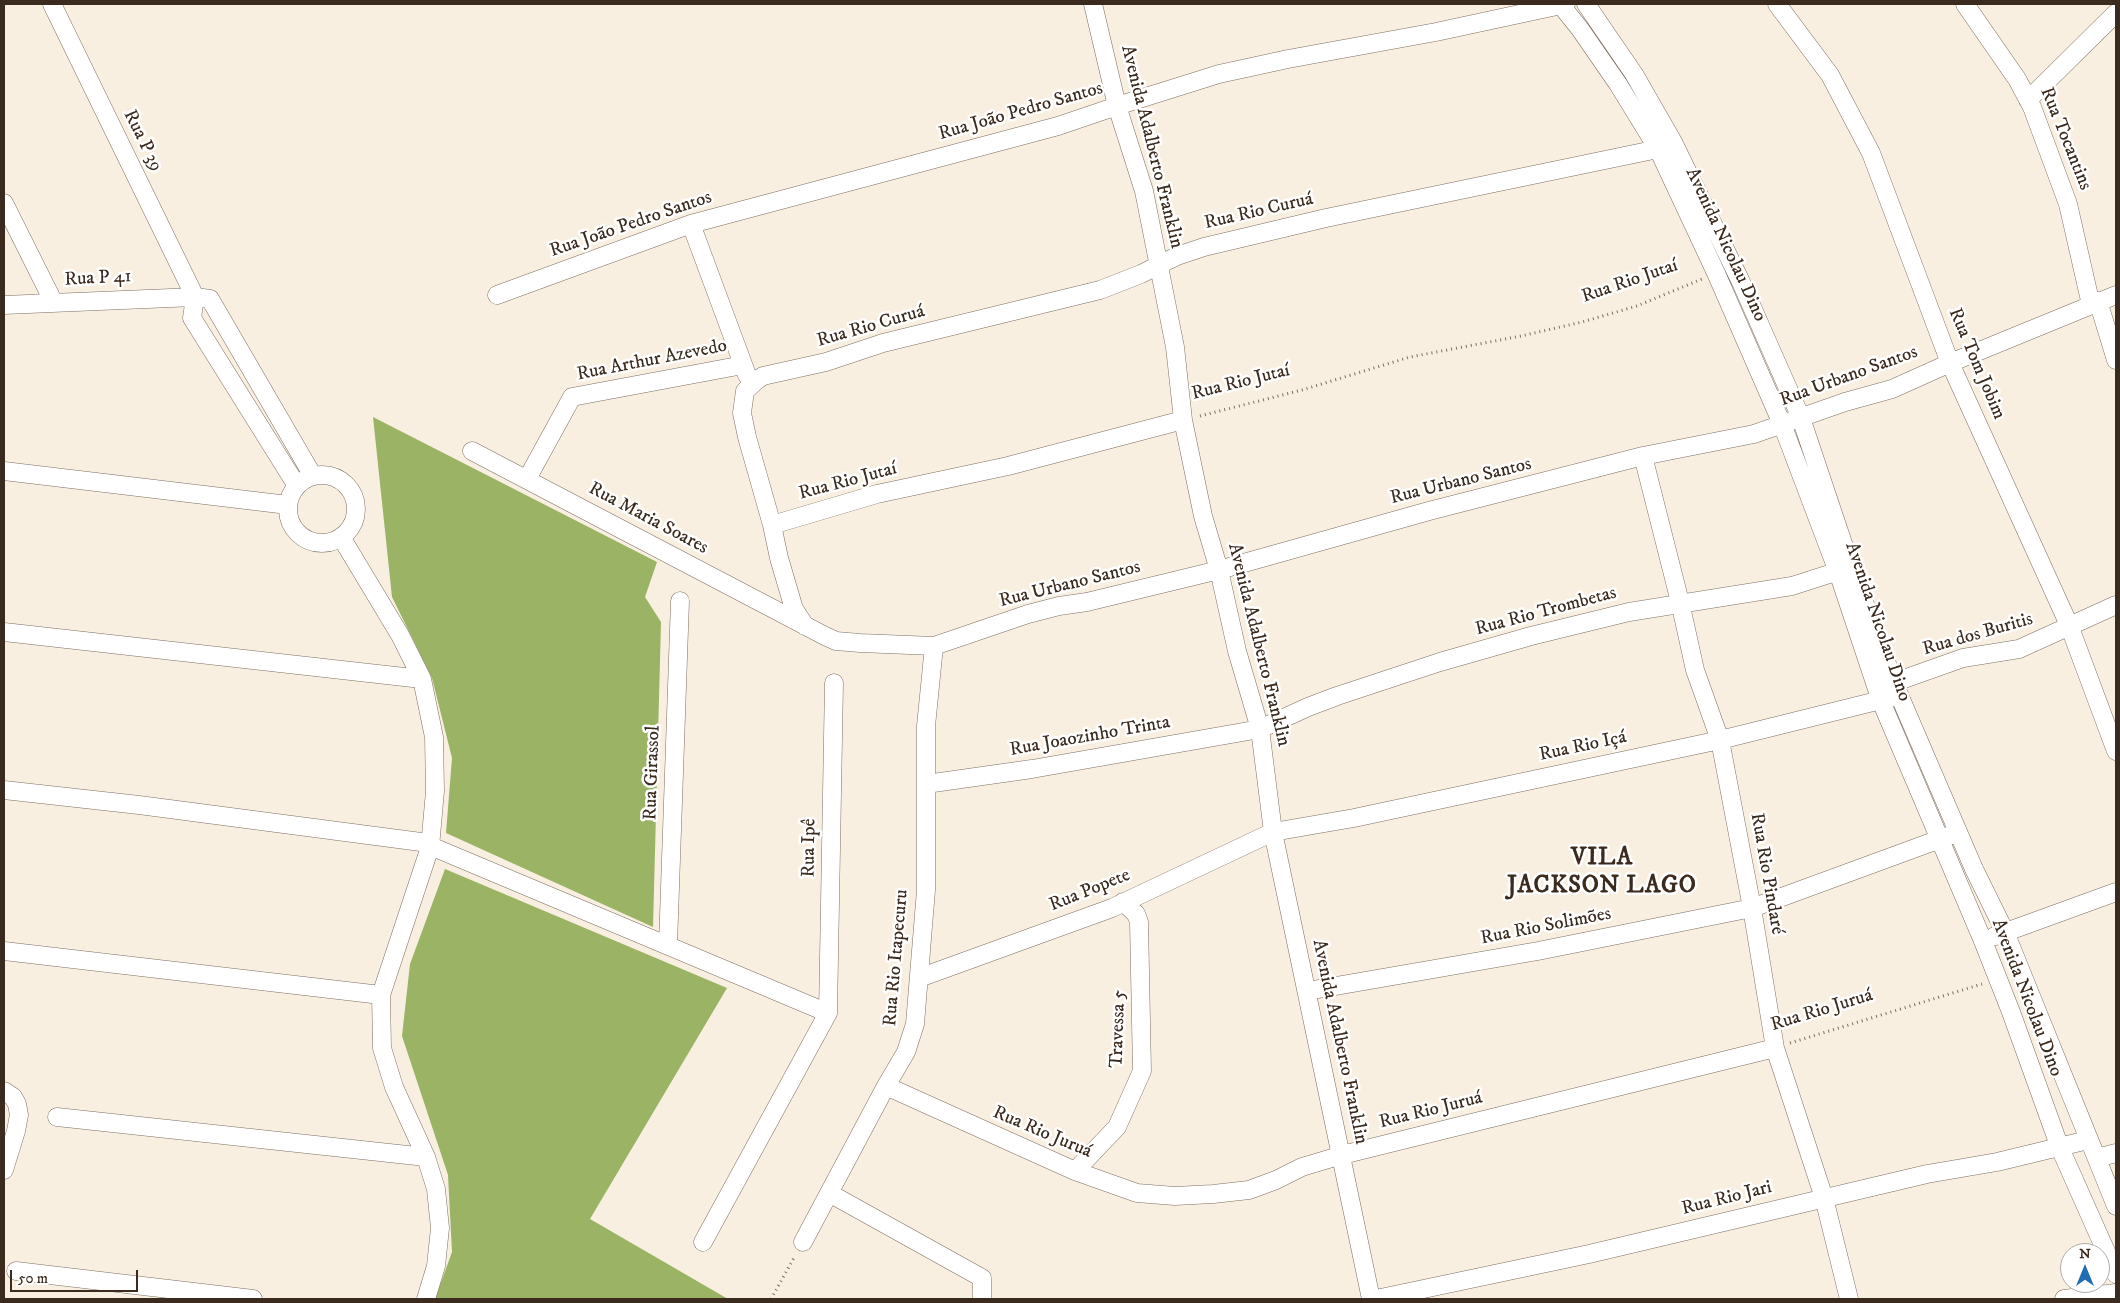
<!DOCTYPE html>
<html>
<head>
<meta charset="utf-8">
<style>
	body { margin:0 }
	#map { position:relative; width:2120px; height:1303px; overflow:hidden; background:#f8efe0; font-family:"IM FELL DW Pica",serif }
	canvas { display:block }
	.frame { position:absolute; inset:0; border:5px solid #3b2a1e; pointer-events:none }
	.north { position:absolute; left:2060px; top:1243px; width:50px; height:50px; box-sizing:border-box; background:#fff; border:1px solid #b1aaa5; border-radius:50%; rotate:0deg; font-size:14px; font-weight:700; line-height:20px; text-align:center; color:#3b2a1e }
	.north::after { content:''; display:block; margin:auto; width:18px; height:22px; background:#1f6fb2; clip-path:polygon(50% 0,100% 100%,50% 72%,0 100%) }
	.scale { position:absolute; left:10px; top:1270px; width:128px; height:22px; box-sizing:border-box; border:2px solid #3b2a1e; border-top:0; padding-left:6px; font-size:15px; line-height:18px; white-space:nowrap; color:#3b2a1e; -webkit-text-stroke:4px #fff; paint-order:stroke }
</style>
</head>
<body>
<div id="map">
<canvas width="2120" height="1303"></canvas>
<div class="frame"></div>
<div class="north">N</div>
<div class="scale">50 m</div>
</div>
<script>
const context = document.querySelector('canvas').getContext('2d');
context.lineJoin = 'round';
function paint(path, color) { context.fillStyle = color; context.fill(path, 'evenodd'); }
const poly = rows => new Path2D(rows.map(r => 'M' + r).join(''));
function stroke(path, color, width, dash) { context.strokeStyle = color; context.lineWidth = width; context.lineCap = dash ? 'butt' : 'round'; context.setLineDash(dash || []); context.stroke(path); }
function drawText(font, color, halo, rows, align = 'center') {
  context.font = font + ' "IM FELL DW Pica",serif'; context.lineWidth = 5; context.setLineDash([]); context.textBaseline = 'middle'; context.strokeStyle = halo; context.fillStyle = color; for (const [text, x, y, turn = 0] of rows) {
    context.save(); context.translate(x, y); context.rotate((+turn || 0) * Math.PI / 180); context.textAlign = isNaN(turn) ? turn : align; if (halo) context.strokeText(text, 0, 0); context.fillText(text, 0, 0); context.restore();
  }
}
paint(poly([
	[373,417,657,562,645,597,661,622,653,927,446,833,452,758,432,678,392,597],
	[445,869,727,988,590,1219,728,1299,435,1299,452,1252,448,1175,402,1036,410,964]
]), '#9ab365');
const street = poly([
	[52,4,195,297],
	[1093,4,1117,106,1144,191,1175,347,1183,420,1203,516,1219,570,1237,651,1260,729,1273,832,1371,1299],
	[1560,4,1580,29,1618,84,1658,149,1716,273,1782,424,1838,572,1881,701,1983,941,2011,1012,2060,1148,2116,1274],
	[1586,4,1634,74,1673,142,1741,282,1801,418,1851,567,1894,683,1974,869,2005,932,2116,1206],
	[1777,4,1830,75,1871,153,1950,363,2069,625,2116,751],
	[1965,4,2017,79,2032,107,2068,204,2091,305],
	[2028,100,2116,13],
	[4,203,54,303],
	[691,224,747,375],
	[497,295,691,224,1058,126,1117,106,1219,74,1288,59,1436,32,1566,4],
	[195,297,192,318,297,486],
	[2098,301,2116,360],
	[4,305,195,297,210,299,313,476],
	[472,451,825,636,836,641,860,643,934,646,1028,614,1059,606,1087,602,1219,570,1429,511,1643,456,1754,434,1845,402,1892,389,1950,363,2116,295],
	[1643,456,1680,602,1695,670,1720,740,1752,908,1775,1048,1824,1198,1849,1299],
	[4,471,288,505],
	'288 509a34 34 0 1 1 68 0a34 34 0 1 1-68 0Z',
	[527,479,572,397,743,365],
	[772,525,877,494,1008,466,1183,420],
	[341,537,400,635,422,679,434,737,435,791,430,847,381,995,382,1048,394,1087,426,1157,436,1189,440,1228,436,1266,426,1299],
	[805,626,794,609,779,558,772,525,747,437,742,413,745,391,757,380,763,376,826,362,883,343,1100,290,1141,274,1177,256,1204,247,1326,218,1658,149],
	[4,632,422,679],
	[1884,686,1963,658,2019,649,2116,605],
	[926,784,1032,769,1260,729,1308,707,1337,696,1440,662,1531,636,1629,612,1792,586,1848,568],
	[4,790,139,805,421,842,828,1013],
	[1995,936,2116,892],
	[668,945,680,601],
	[4,951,381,995],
	[919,978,1112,908,1273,832,1354,818,1720,740,1893,697],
	[1307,991,1538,951,1752,908,1951,835],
	[886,1086,1075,1171,1137,1193,1175,1196,1213,1194,1249,1190,1276,1180,1302,1167,1342,1155,1775,1048],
	[4,1091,13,1097,17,1104,19,1115,16,1131,4,1170],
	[57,1117,426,1157],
	[2097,1158,2116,1153],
	[1075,1171,1117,1127,1142,1071,1139,922,1136,914,1123,902],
	[829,1193,982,1278,982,1299],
	[703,1242,828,1013,834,683],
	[803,1242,886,1086,906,1052,915,1024,926,890,926,726,934,646],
	[16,1271,253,1299],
	[1376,1299,1589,1254,1927,1174,1997,1162,2088,1140],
	[2064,1299,2116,1293]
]);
stroke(street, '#7d6f62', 19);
stroke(poly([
	[1200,416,1302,390,1410,357,1521,336,1582,322,1637,306,1702,279],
	[1790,1043,1982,984],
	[771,1299,795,1256]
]), '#7d6f62', 3, [1, 4]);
stroke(street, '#fff', 18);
drawText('19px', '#3b2a1e', '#fff', [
	["Rua João Pedro Santos",1021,112,-16],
	["Rua Tocantins",2065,139,68],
	["Rua P 39",142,141,64],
	["Avenida Adalberto Franklin",1151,147,76],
	["Rua Rio Curuá",1259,212,-13],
	["Rua João Pedro Santos",631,225,-19],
	["Avenida Nicolau Dino",1725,245,65],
	["Rua P 41",98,279,-3],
	["Rua Rio Jutaí",1630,282,-19],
	["Rua Rio Curuá",871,327,-16],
	["Rua Arthur Azevedo",652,361,-11],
	["Rua Tom Jobim",1976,364,67],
	["Rua Urbano Santos",1849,377,-20],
	["Rua Rio Jutaí",1241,383,-14],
	["Rua Rio Jutaí",848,482,-15],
	["Rua Urbano Santos",1461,482,-14],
	["Rua Maria Soares",648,519,28],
	["Rua Urbano Santos",1070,585,-14],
	["Rua Rio Trombetas",1546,612,-15],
	["Avenida Nicolau Dino",1877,622,71],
	["Rua dos Buritis",1978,635,-16],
	["Avenida Adalberto Franklin",1258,645,76],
	["Rua Joaozinho Trinta",1090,737,-10],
	["Rua Rio Içá",1583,747,-12],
	["Rua Girassol",653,773,-88],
	["Rua Ipê",810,848,-89],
	["Rua Rio Pindaré",1766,874,80],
	["Rua Popete",1090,891,-22],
	["Rua Rio Solimões",1546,927,-11],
	["Rua Rio Itapecuru",897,958,-85],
	["Avenida Nicolau Dino",2026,998,69],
	["Rua Rio Juruá",1822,1011,-17],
	["Travessa 5",1119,1029,-88],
	["Avenida Adalberto Franklin",1339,1042,78],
	["Rua Rio Juruá",1431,1111,-14],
	["Rua Rio Juruá",1042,1133,23],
	["Rua Rio Jari",1727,1199,-14]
]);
context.letterSpacing = '1px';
drawText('bold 24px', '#3b2a1e', '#fff', [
	["VILA",1602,859],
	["JACKSON LAGO",1602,887]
]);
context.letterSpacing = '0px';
</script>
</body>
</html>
